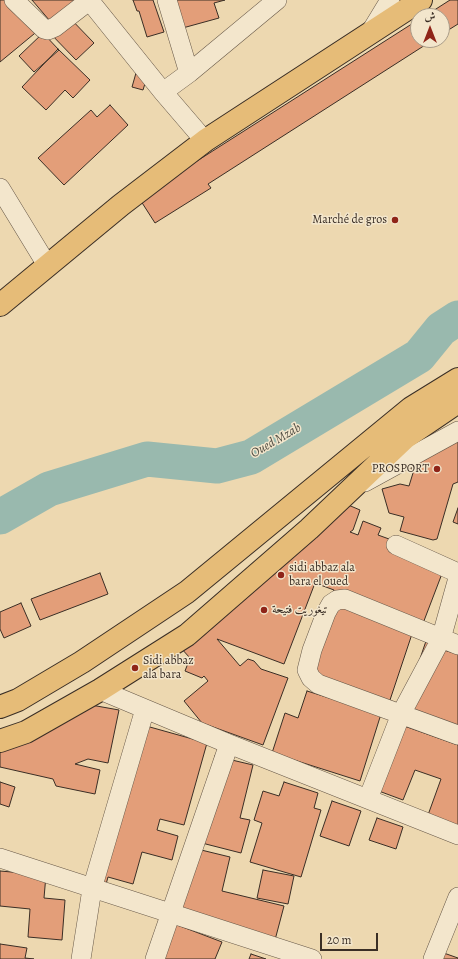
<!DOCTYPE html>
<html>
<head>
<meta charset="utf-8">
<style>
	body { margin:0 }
	#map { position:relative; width:458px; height:959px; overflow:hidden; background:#edd8b0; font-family:Alegreya,Amiri,serif }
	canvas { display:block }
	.north { position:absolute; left:410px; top:8px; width:40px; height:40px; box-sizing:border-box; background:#f3e6cc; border:1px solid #a99c89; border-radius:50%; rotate:0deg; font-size:11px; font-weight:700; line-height:16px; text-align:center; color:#3a2e25 }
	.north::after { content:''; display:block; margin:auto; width:14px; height:18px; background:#8f2418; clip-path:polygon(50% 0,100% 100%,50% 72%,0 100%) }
	.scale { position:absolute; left:320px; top:933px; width:58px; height:18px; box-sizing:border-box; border:2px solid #3a2e25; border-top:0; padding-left:5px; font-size:12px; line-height:14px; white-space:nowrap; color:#3a2e25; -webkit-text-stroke:3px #f3e6cc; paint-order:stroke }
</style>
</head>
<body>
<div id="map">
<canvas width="458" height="959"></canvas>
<div class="north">ش</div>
<div class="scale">20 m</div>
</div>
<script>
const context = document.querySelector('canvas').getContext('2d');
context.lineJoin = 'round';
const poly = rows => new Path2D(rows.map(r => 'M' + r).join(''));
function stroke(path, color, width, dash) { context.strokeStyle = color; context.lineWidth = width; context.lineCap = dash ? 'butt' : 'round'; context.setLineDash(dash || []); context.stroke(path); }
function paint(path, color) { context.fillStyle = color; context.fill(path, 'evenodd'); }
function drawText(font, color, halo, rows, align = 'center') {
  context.font = font + ' Alegreya,Amiri,serif'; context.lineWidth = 3; context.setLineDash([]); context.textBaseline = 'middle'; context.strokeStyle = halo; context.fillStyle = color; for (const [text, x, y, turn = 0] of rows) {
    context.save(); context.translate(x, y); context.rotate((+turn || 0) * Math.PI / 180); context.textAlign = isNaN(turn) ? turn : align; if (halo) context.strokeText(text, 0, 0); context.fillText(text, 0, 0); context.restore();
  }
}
stroke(poly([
	[0,517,49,489,147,459,217,466,251,457,419,356,441,329,458,318]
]), '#99b9ae', 35);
const building = poly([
	[0,0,6,0,40,29,0,62,0,0],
	[32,0,75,0,50,21,32,0],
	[133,0,153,0,164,32,147,37,139,11,137,11,133,0],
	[170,0,225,0,214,3,219,18,179,29,170,0],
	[450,0,458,0,458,24,442,34,442,16,425,16,450,0],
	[65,13,94,43,76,60,47,30,65,13],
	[418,20,418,40,433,40,208,184,211,188,155,223,139,198,418,20],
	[43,33,59,50,34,72,19,56,43,33],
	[58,49,90,80,73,98,65,90,46,110,22,87,58,49],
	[136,73,147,77,143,90,132,87,136,73],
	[110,105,128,125,64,185,38,158,91,110,97,117,110,105],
	[458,435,458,482,453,484,437,539,433,540,400,531,404,517,389,513,382,489,400,484,409,486,413,473,408,454,458,435],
	[346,504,360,510,353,530,350,532,358,535,363,521,381,528,378,535,436,556,443,571,422,626,333,593,334,590,315,583,284,664,217,639,240,666,248,659,254,661,261,669,288,678,263,745,202,723,184,701,208,681,204,676,202,678,185,671,190,658,180,647,346,504],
	[458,508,458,524,453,522,458,508],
	[100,573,108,594,40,620,31,599,100,573],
	[326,602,413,631,389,703,302,674,326,602],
	[21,603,31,626,4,638,0,629,0,612,21,603],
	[426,641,440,649,458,654,458,728,398,709,408,694,426,641],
	[307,691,381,714,360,781,272,753,285,713,298,718,307,691],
	[91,705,119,710,108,763,88,759,75,764,100,770,95,794,56,786,53,779,0,767,0,740,91,705],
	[132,722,207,743,184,825,160,819,157,830,178,836,172,860,142,852,133,884,108,877,105,888,87,882,132,722],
	[393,722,458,745,458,826,428,815,441,779,415,770,403,800,368,787,393,722],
	[215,756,253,765,240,818,250,820,241,853,194,841,215,756],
	[0,782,15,787,9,807,0,804,0,782],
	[284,782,318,793,314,808,321,810,301,877,250,862,262,823,254,820,263,791,279,796,284,782],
	[332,801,361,811,349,846,320,836,332,801],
	[377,818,403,827,396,849,369,840,377,818],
	[193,848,230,857,222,891,284,906,275,940,169,913,193,848],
	[263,870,294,876,288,904,257,898,263,870],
	[0,871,46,875,44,898,65,900,62,940,28,937,30,909,0,906,0,871],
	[167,921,222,942,215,959,152,959,167,921],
	[0,944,27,948,25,958,34,959,0,959,0,944],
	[438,951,458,958,458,959,435,959,438,951],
	[251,954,266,959,249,959,251,954]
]);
paint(building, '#e39e79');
stroke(building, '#3a2e25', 1);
const minor = poly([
	[14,0,44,29,48,30,55,27,90,0],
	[89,0,163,92,205,141],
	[370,33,390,0],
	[189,73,277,0],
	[163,92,189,73,167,0],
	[0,188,47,265],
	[365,482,458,431],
	[396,545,458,573],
	[458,645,345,599,337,600,331,604,326,613,312,650,307,670,311,678,318,684,458,735],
	[100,690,229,744,458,835],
	[368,799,401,714,441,639,458,578],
	[0,858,312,959],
	[81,959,92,889,145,709],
	[155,959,229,744],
	[433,959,458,897]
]);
const major = poly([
	[0,305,121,205,206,140,421,0],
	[0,707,18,700,82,662,187,592,411,408,458,379],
	[0,741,26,732,100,690,187,635,309,529,405,438,458,402]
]);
stroke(minor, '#675848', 20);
stroke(major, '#3a2e25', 24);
stroke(minor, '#f3e6cc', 19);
stroke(major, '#e6bc78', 22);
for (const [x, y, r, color] of [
	[395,220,4,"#8f2418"],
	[437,469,4,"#8f2418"],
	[281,575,4,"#8f2418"],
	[264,610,4,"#8f2418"],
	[135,668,4,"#8f2418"]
]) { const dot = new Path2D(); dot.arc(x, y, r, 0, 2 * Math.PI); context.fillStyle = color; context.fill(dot); stroke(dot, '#f3e6cc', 1.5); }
drawText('12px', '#3a2e25', '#f3e6cc', [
	["Marché de gros",387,220,"right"],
	["PROSPORT",429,469,"right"],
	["sidi abbaz ala",289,568],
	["bara el oued",289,582],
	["تيغوريت فتيحة",272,610],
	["Sidi abbaz",143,661],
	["ala bara",143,675]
], 'left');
drawText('italic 13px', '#4d4a40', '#f3e6cc', [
	["Oued Mzab",276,441,-30]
]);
</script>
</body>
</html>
